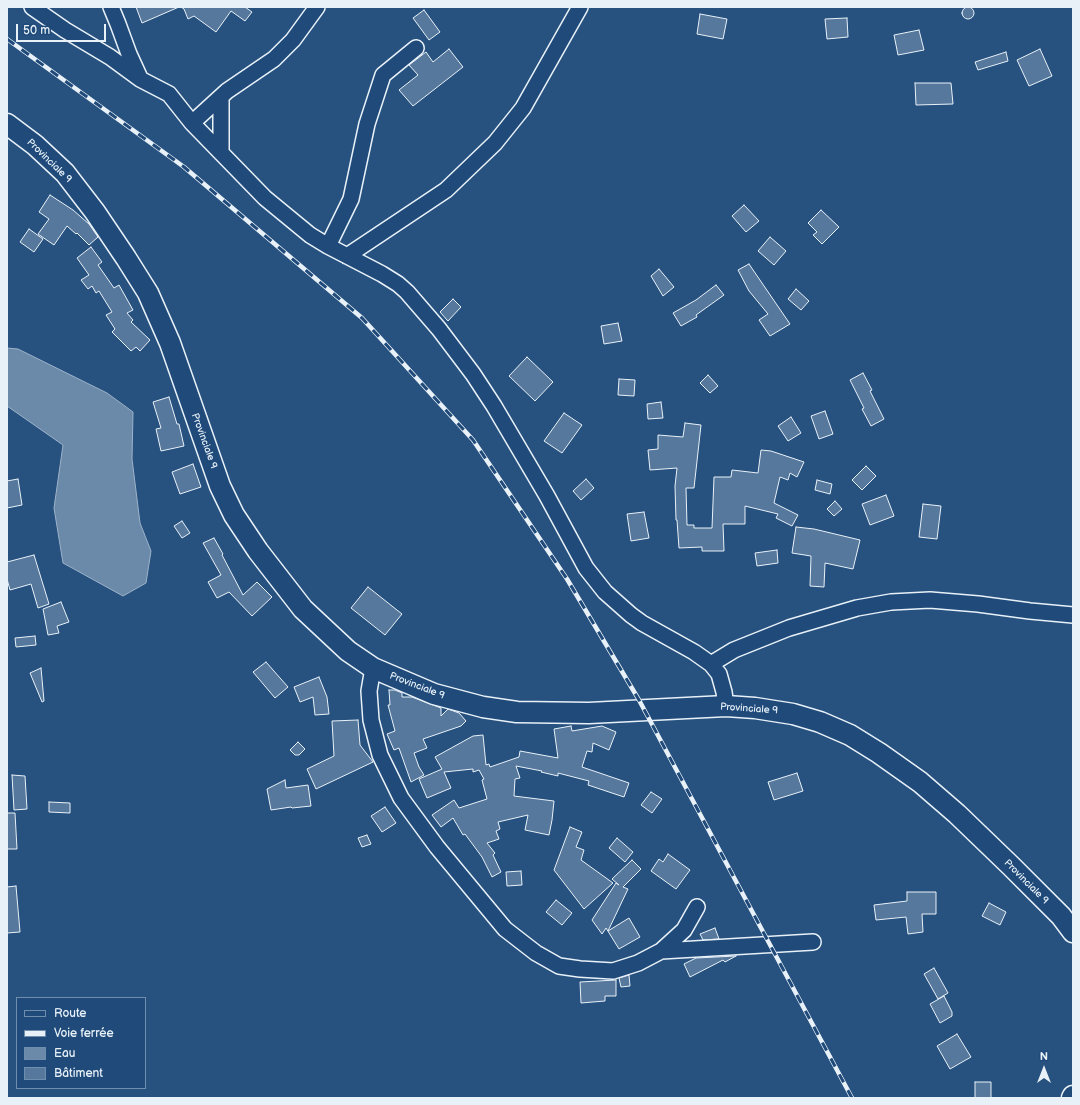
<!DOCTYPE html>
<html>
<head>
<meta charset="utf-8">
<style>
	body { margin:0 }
	#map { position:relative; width:1080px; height:1105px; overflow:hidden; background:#27517f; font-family:"Balsamiq Sans",sans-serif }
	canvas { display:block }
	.frame { position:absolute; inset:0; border:8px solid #e8f1f8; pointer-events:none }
	.legend { position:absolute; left:16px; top:997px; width:130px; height:92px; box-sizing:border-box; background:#1f4a7a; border:1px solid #6f8dac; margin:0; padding:5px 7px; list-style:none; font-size:12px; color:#e8f1f8 }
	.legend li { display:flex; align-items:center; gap:8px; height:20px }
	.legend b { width:20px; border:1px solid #6f8dac }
	.north { position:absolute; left:1024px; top:1049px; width:40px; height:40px; -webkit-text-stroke:3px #1f4a7a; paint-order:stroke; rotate:0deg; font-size:11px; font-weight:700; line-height:16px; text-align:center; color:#e8f1f8 }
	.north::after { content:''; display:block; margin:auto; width:14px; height:18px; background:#e8f1f8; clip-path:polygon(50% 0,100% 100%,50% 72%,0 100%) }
	.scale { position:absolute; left:16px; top:24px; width:90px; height:18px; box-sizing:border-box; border:2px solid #e8f1f8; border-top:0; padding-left:5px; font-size:12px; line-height:14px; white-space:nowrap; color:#e8f1f8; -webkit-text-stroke:3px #1f4a7a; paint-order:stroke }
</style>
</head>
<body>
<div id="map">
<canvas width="1080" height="1105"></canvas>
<div class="frame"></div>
<ul class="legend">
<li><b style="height:5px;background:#1f4a7a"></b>Route</li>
<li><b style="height:5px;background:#e8f1f8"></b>Voie ferrée</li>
<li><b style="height:11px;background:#6b8aaa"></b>Eau</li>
<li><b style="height:11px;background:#57789d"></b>Bâtiment</li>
</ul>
<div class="north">N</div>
<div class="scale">50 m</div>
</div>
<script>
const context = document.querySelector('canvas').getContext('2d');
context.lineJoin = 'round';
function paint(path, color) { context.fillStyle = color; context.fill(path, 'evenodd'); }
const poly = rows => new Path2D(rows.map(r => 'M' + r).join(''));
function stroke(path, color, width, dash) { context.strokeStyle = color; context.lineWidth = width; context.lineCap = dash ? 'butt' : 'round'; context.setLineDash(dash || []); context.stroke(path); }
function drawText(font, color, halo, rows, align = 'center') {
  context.font = font + ' "Balsamiq Sans",sans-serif'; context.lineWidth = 3; context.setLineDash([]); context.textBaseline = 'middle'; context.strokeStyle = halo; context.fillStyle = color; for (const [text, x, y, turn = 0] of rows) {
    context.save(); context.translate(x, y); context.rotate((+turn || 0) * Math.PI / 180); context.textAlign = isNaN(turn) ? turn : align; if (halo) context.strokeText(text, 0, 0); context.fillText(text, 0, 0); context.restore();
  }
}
const water = poly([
	[7,348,18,349,107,393,133,412,132,459,140,523,151,551,146,583,123,596,63,563,54,508,63,445,7,406,7,348]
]);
paint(water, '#6b8aaa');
stroke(water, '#9db3c9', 1);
const building = poly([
	'962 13a6 6 0 1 1 12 0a6 6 0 1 1-12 0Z',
	[136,7,179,7,142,23,136,7],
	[181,7,245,7,252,12,245,21,231,11,216,32,194,16,188,19,184,9,181,7],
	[424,10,440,32,429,40,413,18,424,10],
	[700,14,727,19,723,39,697,34,700,14],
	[847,18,848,37,827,39,825,19,847,18],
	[919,30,924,50,898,55,894,35,919,30],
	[449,49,463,67,413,106,399,90,418,75,409,65,426,52,433,62,449,49],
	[1040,49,1052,76,1029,86,1017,60,1040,49],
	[1006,52,1008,61,978,70,975,62,1006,52],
	[915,83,951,83,953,104,916,105,915,83],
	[50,195,73,210,89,224,98,237,89,245,77,233,76,234,67,226,54,245,38,234,49,219,39,212,50,195],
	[744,205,759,221,746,232,732,216,744,205],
	[821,210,839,227,822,244,813,235,817,232,808,223,821,210],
	[29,229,43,239,34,252,20,242,29,229],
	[770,237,786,251,774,265,758,251,770,237],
	[91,247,102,262,98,265,114,288,119,285,133,310,127,313,133,320,131,322,150,340,140,351,136,347,131,351,112,332,115,329,106,315,112,312,99,291,96,293,92,286,88,289,81,280,89,275,77,258,91,247],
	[749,264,790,324,770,336,759,320,768,314,749,291,738,270,749,264],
	[659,269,674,287,663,296,651,276,659,269],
	[716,285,724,295,696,315,697,317,681,326,673,313,696,300,716,285],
	[796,289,809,301,801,310,788,299,796,289],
	[453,299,461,307,448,321,440,312,453,299],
	[618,323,622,341,604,344,601,326,618,323],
	[527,357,553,382,535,401,509,376,527,357],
	[863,373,872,390,870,391,884,419,871,426,862,409,864,408,850,380,863,373],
	[708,375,718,386,710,393,700,383,708,375],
	[619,379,635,380,634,396,618,395,619,379],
	[169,397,177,424,179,424,184,446,161,451,156,429,161,428,153,402,169,397],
	[661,402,663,418,648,419,647,404,661,402],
	[825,411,833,434,819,439,811,416,825,411],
	[564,413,582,425,562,453,544,441,564,413],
	[791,417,801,433,788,441,778,426,791,417],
	[685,423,701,425,694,488,686,488,687,525,694,525,694,528,712,528,714,477,731,477,732,470,758,473,761,450,771,451,804,462,797,477,790,473,788,480,780,477,774,503,798,515,792,526,776,518,778,514,745,506,745,524,723,524,724,551,702,551,702,547,679,548,677,520,676,520,675,486,677,468,650,470,648,450,658,449,658,435,683,437,685,423],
	[193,464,201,487,180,494,172,472,193,464],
	[866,466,876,476,862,490,852,480,866,466],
	[18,479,22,505,7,508,7,481,18,479],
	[586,479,594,488,581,500,573,491,586,479],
	[817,480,832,484,830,494,815,490,817,480],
	[886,495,894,516,870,525,862,504,886,495],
	[835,501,842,509,834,516,827,509,835,501],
	[923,504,941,506,937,539,919,537,923,504],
	[644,512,649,538,631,541,627,514,644,512],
	[182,521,190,533,182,538,174,526,182,521],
	[796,527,814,529,860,540,853,569,825,563,824,587,810,586,811,556,792,553,796,527],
	[214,538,223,554,222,555,243,595,257,582,272,597,252,616,229,592,217,598,208,582,221,575,203,543,214,538],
	[777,550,778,563,757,566,755,553,777,550],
	[34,555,49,604,38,608,31,584,10,590,7,579,7,562,34,555],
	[368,587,402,614,385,635,351,608,368,587],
	[61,602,69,622,57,626,59,633,48,635,43,609,61,602],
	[35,636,36,645,16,647,15,638,35,636],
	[266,662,288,687,275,698,253,672,266,662],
	[41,668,44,701,42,702,30,673,41,668],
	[319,677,327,697,329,714,315,715,313,697,300,702,294,687,319,677],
	[389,690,395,690,402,693,402,697,412,697,441,708,441,716,448,709,459,713,466,721,461,726,423,739,427,748,414,753,419,767,424,775,411,782,399,748,394,750,387,734,395,731,388,705,390,705,389,690],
	[358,720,360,745,373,762,316,789,307,769,334,756,332,721,358,720],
	[571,726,572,731,602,726,616,732,609,750,593,743,592,752,587,751,582,767,629,783,624,797,588,785,589,781,558,773,558,776,541,772,542,771,516,766,520,778,515,779,514,796,554,801,552,820,549,835,525,830,528,815,498,822,500,829,496,831,499,839,487,843,495,853,493,855,501,872,492,877,482,857,465,834,463,835,453,818,441,827,432,815,454,800,459,808,487,799,482,780,484,779,479,770,473,772,473,769,444,772,451,788,427,798,419,779,442,769,435,757,473,736,483,735,486,765,489,764,490,767,519,757,520,751,558,758,554,729,571,726],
	[298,742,305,749,299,755,295,755,290,750,298,742],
	[797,773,803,791,774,800,768,782,797,773],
	[12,775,25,776,27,809,14,810,12,775],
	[285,780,286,788,308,785,311,806,292,808,291,807,271,810,267,789,285,780],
	[651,792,662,799,652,813,641,805,651,792],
	[49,802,70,803,70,813,49,812,49,802],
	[385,807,396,823,382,832,371,816,385,807],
	[7,813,15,813,17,849,7,849,7,813],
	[570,827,582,832,576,847,584,850,581,860,613,883,584,909,554,870,570,827],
	[367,835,371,844,362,847,358,838,367,835],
	[617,838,633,852,625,862,609,848,617,838],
	[668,854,690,870,676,889,651,871,659,859,663,862,668,854],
	[632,860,641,869,623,887,628,889,608,931,629,918,640,937,619,949,606,928,602,934,592,920,616,883,619,885,612,879,632,860],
	[521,871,522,885,507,886,506,872,521,871],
	[16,886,20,932,7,933,7,887,16,886],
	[907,892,936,892,936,914,922,914,923,932,908,934,906,917,876,920,874,905,907,901,907,892],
	[556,900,572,913,562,925,546,912,556,900],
	[989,903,1006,912,1000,925,982,916,989,903],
	[715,928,719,939,703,940,700,934,715,928],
	[736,956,725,962,723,960,690,977,684,964,696,958,736,956],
	[934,968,948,993,938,999,924,974,934,968],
	[629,975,630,986,621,987,619,978,629,975],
	[616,980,616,996,605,996,605,1001,581,1003,580,982,616,980],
	[944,996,952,1012,952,1016,940,1023,930,1004,944,996],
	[957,1034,971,1057,950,1069,937,1046,957,1034],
	[975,1082,991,1082,991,1098,975,1098,975,1082]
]);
paint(building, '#57789d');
stroke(building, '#e8f1f8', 1);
const minor = poly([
	[32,7,65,30,110,57,140,79,169,94,192,123,265,198,310,235,328,246,382,274,398,284,407,292,439,329,473,374,494,406,547,496,586,568,605,592,631,615,642,623,694,652,711,664,719,674,724,692,726,706],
	[111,7,118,24,129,54,140,78],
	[221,97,221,153],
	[192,123,227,91,274,59,293,40,317,7],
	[328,246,351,199,367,124,383,75,416,48],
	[347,256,446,190,495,143,523,108,580,7],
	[711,664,734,650,789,628,857,608,891,602,930,600,978,604,1030,611,1073,615],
	[373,668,369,691,371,720,380,755,401,798,437,847,505,929,536,953,559,966,580,969,613,971,638,963,661,951,684,930,697,907],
	[661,951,813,942]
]);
const major = poly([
	[7,124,35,145,65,173,95,212,126,258,148,293,170,343,220,486,234,515,258,551,303,609,348,651,373,668,434,694,483,707,517,712,589,713,726,706,755,708,793,714,820,722,850,735,879,753,920,782,957,814,1011,866,1061,916,1073,932],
	[1072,1098,1073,1096]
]);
stroke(minor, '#e8f1f8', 18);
stroke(major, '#e8f1f8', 23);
stroke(minor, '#1f4a7a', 15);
stroke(major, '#1f4a7a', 20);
const rail = poly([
	[7,39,184,167,362,318,473,440,567,579,639,700,852,1098]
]);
stroke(rail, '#e8f1f8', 4.5);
stroke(rail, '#1f4a7a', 3, [9]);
drawText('10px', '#e8f1f8', '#1f4a7a', [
	["Provinciale 9",49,161,44],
	["Provinciale 9",204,441,70],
	["Provinciale 9",417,686,21],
	["Provinciale 9",749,709,4],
	["Provinciale 9",1026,882,45]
]);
</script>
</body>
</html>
